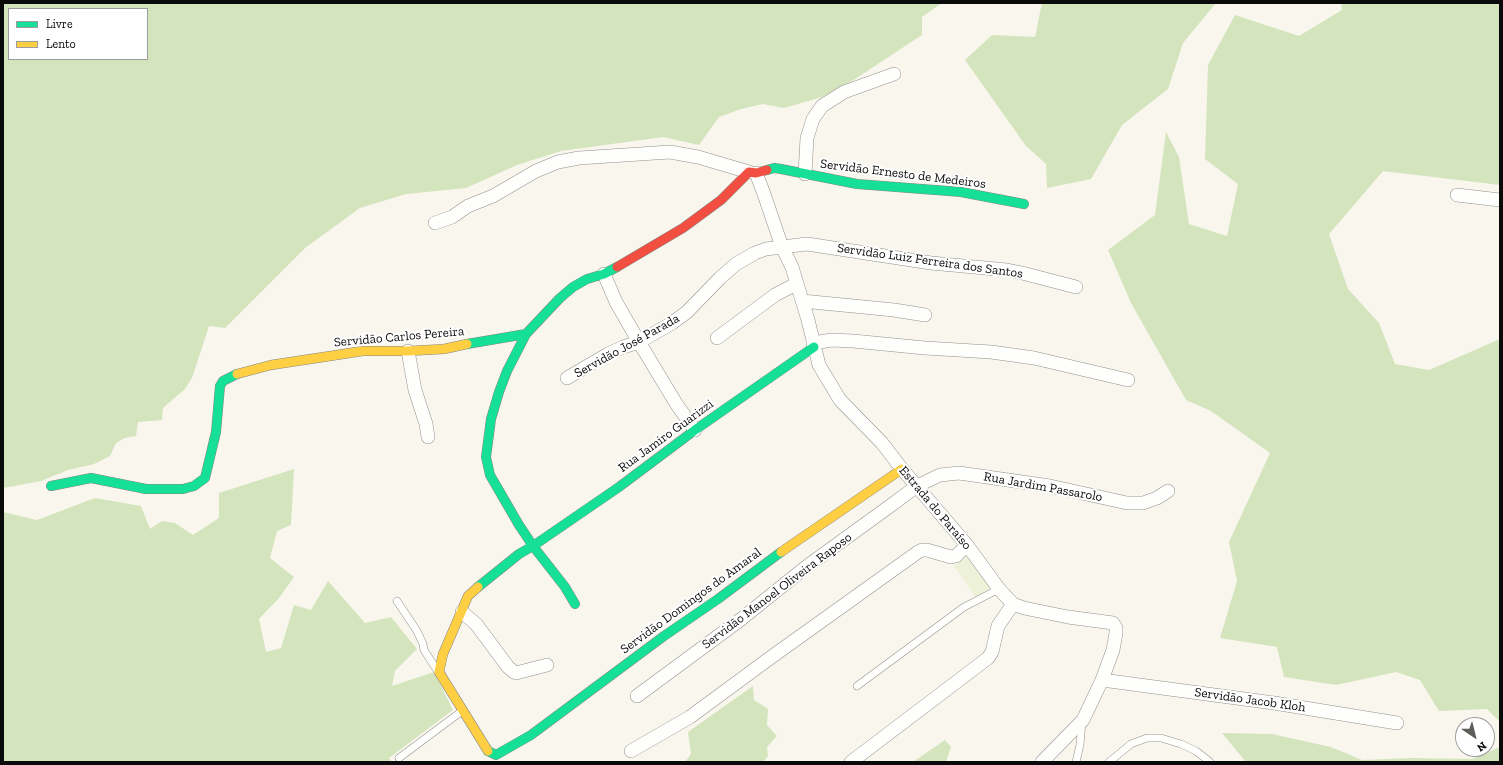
<!DOCTYPE html>
<html>
<head>
<meta charset="utf-8">
<style>
	body { margin:0 }
	#map { position:relative; width:1503px; height:765px; overflow:hidden; background:#f9f6ee; font-family:"Zilla Slab",serif }
	canvas { display:block }
	.frame { position:absolute; inset:0; border:4px solid #0a0a0a; pointer-events:none }
	.legend { position:absolute; left:8px; top:8px; width:140px; height:52px; box-sizing:border-box; background:#fff; border:1px solid #9d9d9d; margin:0; padding:5px 7px; list-style:none; font-size:12px; color:#0a0a0a }
	.legend li { display:flex; align-items:center; gap:8px; height:20px }
	.legend b { width:20px; border:1px solid #9d9d9d }
	.north { position:absolute; left:1455px; top:717px; width:40px; height:40px; box-sizing:border-box; background:#fff; border:1px solid #9d9d9d; border-radius:50%; rotate:145deg; font-size:11px; font-weight:700; line-height:16px; text-align:center; color:#0a0a0a }
	.north::after { content:''; display:block; margin:auto; width:14px; height:18px; background:#5e5d5a; clip-path:polygon(50% 0,100% 100%,50% 72%,0 100%) }
</style>
</head>
<body>
<div id="map">
<canvas width="1503" height="765"></canvas>
<div class="frame"></div>
<ul class="legend">
<li><b style="height:5px;background:#16e098"></b>Livre</li>
<li><b style="height:5px;background:#ffcf43"></b>Lento</li>
</ul>
<div class="north">N</div>
</div>
<script>
const context = document.querySelector('canvas').getContext('2d');
context.lineJoin = 'round';
function paint(path, color) { context.fillStyle = color; context.fill(path, 'evenodd'); }
const poly = rows => new Path2D(rows.map(r => 'M' + r).join(''));
function stroke(path, color, width, dash) { context.strokeStyle = color; context.lineWidth = width; context.lineCap = dash ? 'butt' : 'round'; context.setLineDash(dash || []); context.stroke(path); }
function drawText(font, color, halo, rows, align = 'center') {
  context.font = font + ' "Zilla Slab",serif'; context.lineWidth = 4; context.setLineDash([]); context.textBaseline = 'middle'; context.strokeStyle = halo; context.fillStyle = color; for (const [text, x, y, turn = 0] of rows) {
    context.save(); context.translate(x, y); context.rotate((+turn || 0) * Math.PI / 180); context.textAlign = isNaN(turn) ? turn : align; if (halo) context.strokeText(text, 0, 0); context.fillText(text, 0, 0); context.restore();
  }
}
paint(poly([
	[3,3,942,3,922,17,922,35,852,81,822,97,784,108,763,104,741,109,719,117,699,145,663,137,561,151,517,165,466,188,406,194,360,208,305,248,225,328,209,326,192,378,185,389,163,408,162,420,138,422,136,436,125,438,116,443,110,456,94,464,68,470,41,481,3,488],
	[9,9,147,9,147,59,9,59],
	[1042,3,1216,3,1183,43,1168,89,1122,125,1091,179,1047,188,1046,164,1026,146,965,60,992,35,1035,37],
	[1341,3,1500,3,1500,185,1383,171,1329,234,1348,289,1379,323,1395,364,1429,370,1500,339,1500,722,1487,709,1439,711,1420,680,1396,672,1336,685,1284,677,1277,647,1220,638,1237,581,1229,542,1270,453,1211,411,1186,400,1131,303,1108,250,1155,215,1166,132,1179,157,1189,224,1227,236,1238,184,1205,159,1208,65,1235,15,1299,36,1342,10],
	[294,469,291,525,277,531,270,558,294,577,279,598,259,619,266,652,281,648,294,605,311,610,328,581,365,623,391,617,417,649,395,671,392,686,434,672,453,710,389,758,392,762,3,762,3,512,37,520,95,498,141,506,150,529,162,521,175,523,193,535,219,518,219,493],
	[753,686,754,700,768,709,767,725,777,736,767,747,768,756,763,762,685,762,691,754,688,732],
	[1222,733,1272,734,1331,747,1362,760,1410,758,1472,759,1500,747,1500,762,1246,762],
	[945,740,951,747,946,762,913,762]
]), '#d4e4bd');
paint(poly([
	[969,556,991,587,976,598,954,566]
]), '#ecf1d8');
const lane = poly([
	[397,601,417,631,423,644,424,650,437,670],
	[857,686,964,607,999,589],
	[399,758,462,711],
	[1076,762,1080,745,1082,722],
	[1109,762,1131,744,1147,738,1161,738,1181,744,1196,751,1210,762]
]);
const street = poly([
	[756,173,764,194,782,247,792,267,808,320,819,365,840,400,882,443,902,469,967,545,999,589,1013,604,1024,608,1068,617,1113,623,1116,628,1116,633,1113,650,1102,680,1083,720,1042,762],
	[805,174,807,138,813,119,822,106,844,92,894,74],
	[1457,195,1500,200],
	[435,223,452,217,468,206,493,196,536,171,558,162,579,158,670,152,698,157,749,172],
	[604,274,616,302,639,342,677,405,695,430],
	[802,301,894,310,925,315],
	[717,338,775,295,796,284],
	[813,343,832,340,853,341,925,348,991,352,1034,358,1128,380],
	[408,351,415,390,426,424,428,437],
	[567,378,608,354,623,347,639,342,672,323,687,312,720,278,736,264,755,253,766,249,807,244,931,263,1007,270,1022,273,1076,287],
	[462,612,476,624,508,667,514,672,516,673,547,665],
	[1102,680,1274,703,1397,723],
	[637,696,740,620,806,567,890,506,917,486,940,475,959,473,1050,486,1127,503,1143,503,1157,498,1168,491],
	[631,751,690,717,770,658,918,552,922,550,927,550,951,557,956,556,967,545],
	[851,762,988,658,992,652,998,626,1013,604]
]);
const fast = poly([
	[767,170,774,168,781,169,857,184,961,192,1024,204],
	[467,344,526,334],
	[51,486,91,478,146,489,183,489,194,486,205,478,216,432,220,386,223,381,237,374],
	[478,587,519,554,533,546,619,487,695,430,814,347],
	[575,604,565,587,533,546,519,525,490,475,486,457,491,419,499,392,507,371,526,334,560,298,573,287,587,279,604,274,617,267],
	[488,751,496,755,531,735,664,636,718,599,781,552]
]);
const slow = poly([
	[237,374,271,365,363,351,408,351,444,349,467,344],
	[781,552,902,469],
	[478,587,468,596,443,654,439,672,488,751]
]);
const jam = poly([
	[617,267,683,228,721,200,749,172,756,173,767,170]
]);
stroke(lane, '#92908d', 8);
stroke(street, '#92908d', 14);
stroke(fast, '#888783', 10);
stroke(slow, '#888783', 10);
stroke(jam, '#888783', 10);
stroke(lane, '#fefefc', 7);
stroke(street, '#fefefc', 13);
stroke(fast, '#16e098', 9);
stroke(slow, '#ffcf43', 9);
stroke(jam, '#f24e42', 9);
drawText('13px', '#0a0a0a', '#fff', [
	["Servidão Ernesto de Medeiros",903,174,7],
	["Servidão Luiz Ferreira dos Santos",930,261,8],
	["Servidão Carlos Pereira",399,337,-5],
	["Servidão José Parada",627,346,-29],
	["Rua Jamiro Guarizzi",666,436,-36],
	["Rua Jardim Passarolo",1043,487,10],
	["Estrada do Paraíso",935,508,50],
	["Servidão Manoel Oliveira Raposo",777,591,-37],
	["Servidão Domingos do Amaral",691,601,-36],
	["Servidão Jacob Kloh",1250,700,8]
]);
</script>
</body>
</html>
